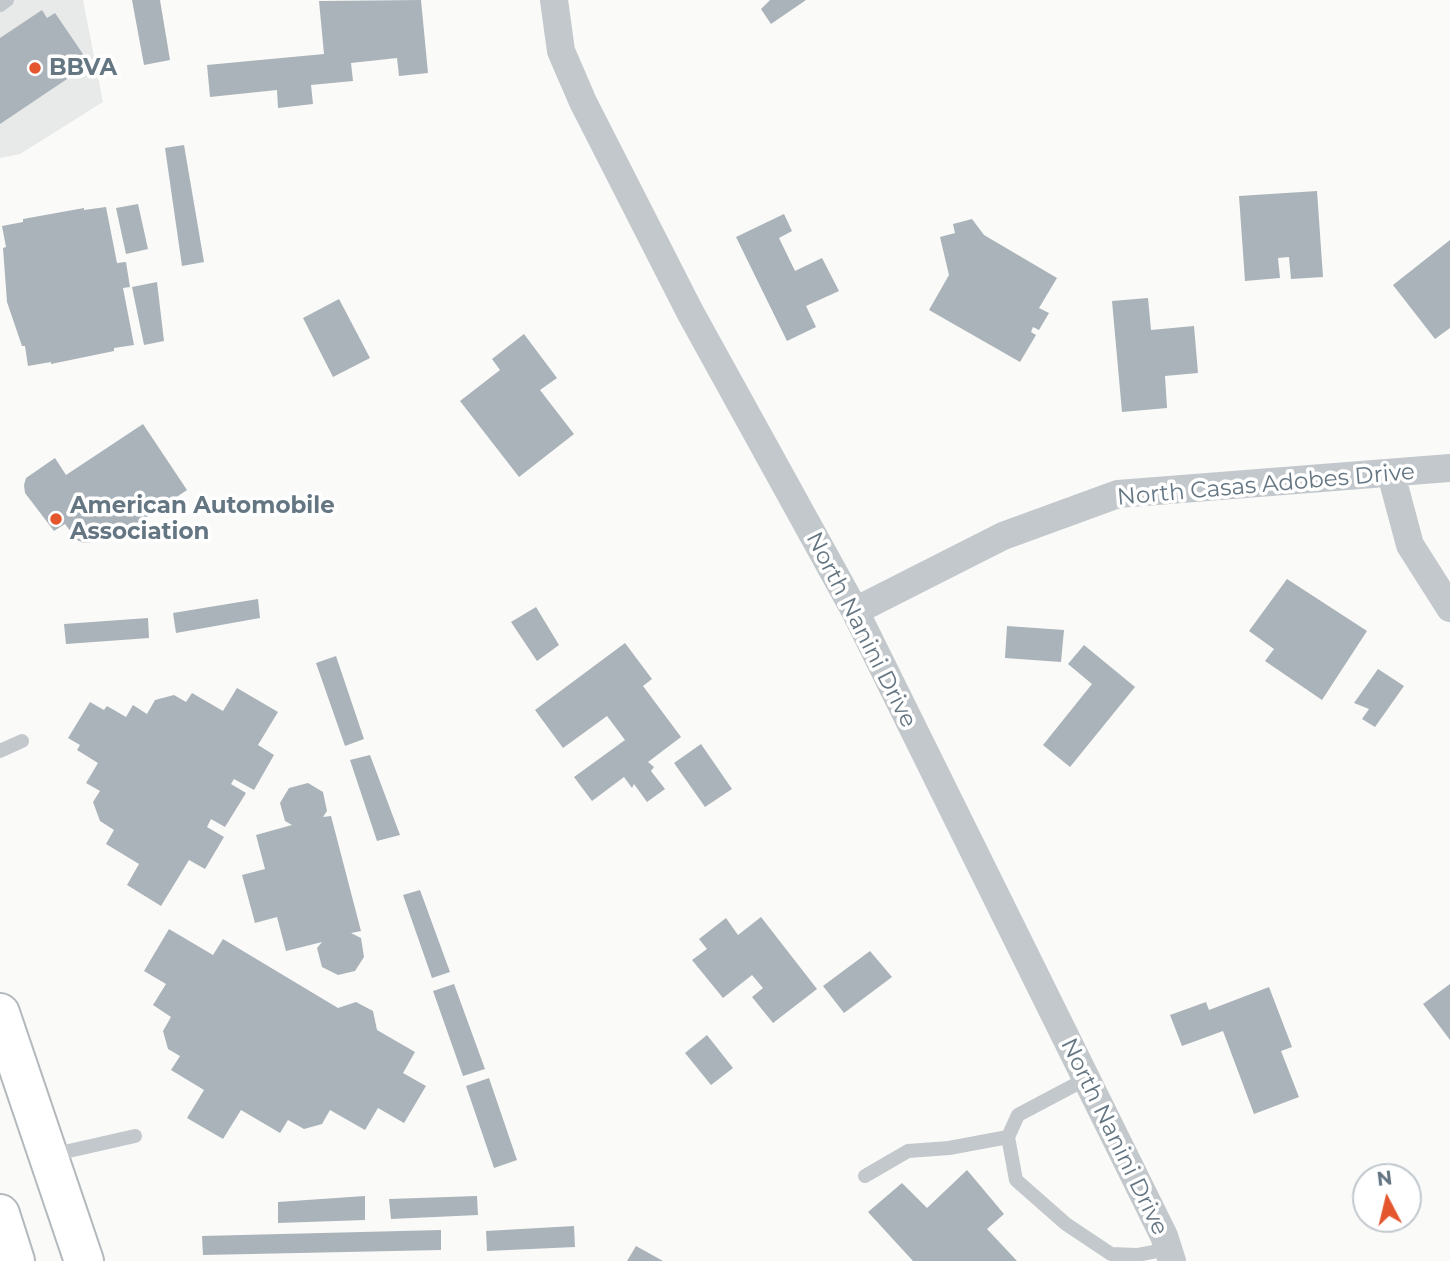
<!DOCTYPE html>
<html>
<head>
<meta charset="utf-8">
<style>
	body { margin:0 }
	#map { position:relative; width:1450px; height:1261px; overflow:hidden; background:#fafaf8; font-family:Montserrat,sans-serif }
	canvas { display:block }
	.north { position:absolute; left:1352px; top:1163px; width:70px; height:70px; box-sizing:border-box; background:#fff; border:2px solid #c1c8cd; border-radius:50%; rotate:353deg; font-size:19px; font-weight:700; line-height:28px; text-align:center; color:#657683 }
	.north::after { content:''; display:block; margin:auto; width:24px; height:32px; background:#e4572e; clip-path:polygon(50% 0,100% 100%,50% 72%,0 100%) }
</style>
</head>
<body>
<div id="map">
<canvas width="1450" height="1261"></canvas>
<div class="north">N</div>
</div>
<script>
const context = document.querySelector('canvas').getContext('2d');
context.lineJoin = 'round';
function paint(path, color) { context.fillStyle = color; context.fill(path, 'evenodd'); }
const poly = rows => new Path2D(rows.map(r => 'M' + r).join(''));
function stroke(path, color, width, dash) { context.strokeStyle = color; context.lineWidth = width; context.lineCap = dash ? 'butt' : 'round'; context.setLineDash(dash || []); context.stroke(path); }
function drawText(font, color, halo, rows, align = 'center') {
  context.font = font + ' Montserrat,sans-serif'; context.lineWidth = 7; context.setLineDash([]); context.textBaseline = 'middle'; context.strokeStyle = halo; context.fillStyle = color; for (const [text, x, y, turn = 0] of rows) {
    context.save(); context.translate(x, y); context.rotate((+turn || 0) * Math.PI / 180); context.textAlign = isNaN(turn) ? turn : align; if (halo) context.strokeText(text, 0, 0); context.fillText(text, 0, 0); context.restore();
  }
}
paint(poly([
	[0,0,83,0,103,102,20,154,0,158]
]), '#e8e9e9');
paint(poly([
	[132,0,160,0,170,60,144,65],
	[421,0,428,73,399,76,397,58,351,63,353,81,311,85,313,104,278,108,277,90,210,97,207,65,324,54,319,1],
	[770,0,806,0,771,24,761,9],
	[42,10,47,18,55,13,85,57,63,72,67,79,0,124,0,38],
	[184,145,204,262,182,266,165,148],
	[1317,191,1323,277,1291,279,1289,257,1278,258,1280,278,1245,281,1239,196],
	[138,204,148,249,126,254,116,208],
	[106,207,117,263,126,262,130,287,123,288,134,345,114,348,114,351,51,364,51,362,28,366,25,346,22,346,7,302,3,248,6,247,2,226,23,222,23,219,84,208,84,210],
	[784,214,792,231,779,238,795,271,822,258,839,291,806,306,816,327,787,341,736,237],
	[972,219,984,235,1057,278,1039,308,1049,313,1039,330,1033,327,1031,332,1036,335,1020,362,929,310,949,275,940,237,955,233,953,224],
	[1450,240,1450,328,1435,339,1393,285],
	[157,282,164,341,144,345,132,287],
	[1148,298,1151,330,1194,326,1198,373,1165,376,1167,408,1122,412,1112,301],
	[339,299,370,358,333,377,303,318],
	[524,334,557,378,540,390,574,434,519,477,460,401,500,370,492,359],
	[143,424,187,490,114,539,109,531,94,542,84,543,77,540,65,524,54,531,25,493,24,485,26,478,55,458,66,475],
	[1287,579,1367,631,1322,700,1265,661,1274,649,1249,631],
	[258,599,260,618,176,633,173,613],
	[536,607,559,645,537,661,511,622],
	[148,618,149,638,66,644,64,624],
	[1007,626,1064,630,1061,662,1005,658],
	[625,643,652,679,643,686,681,737,648,762,654,767,651,771,665,789,647,802,634,784,632,788,624,777,592,801,574,777,625,740,607,716,563,748,535,710],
	[1084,645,1135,687,1070,767,1043,745,1092,684,1068,664],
	[336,656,364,739,345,746,316,663],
	[1378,669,1404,686,1375,727,1362,719,1369,709,1354,703],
	[237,688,278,712,258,745,274,755,254,790,234,779,231,784,246,793,225,827,211,819,207,827,224,837,205,869,189,860,161,906,127,885,139,864,106,844,114,830,100,821,93,802,100,791,86,783,98,763,77,750,80,745,68,738,90,702,104,710,107,706,126,717,133,705,147,714,155,700,174,695,186,702,192,693,223,711],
	[701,744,732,789,705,807,674,763],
	[370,755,400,835,377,841,350,760],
	[308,783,323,792,327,811,323,817,331,816,361,931,351,933,361,938,364,957,355,971,338,975,322,967,317,948,322,942,286,951,277,917,255,923,242,875,265,869,256,835,292,825,285,821,280,803,289,788],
	[420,890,450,972,432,978,403,895],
	[761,917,817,989,773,1023,752,997,763,988,752,975,723,998,692,960,707,949,699,939,726,918,738,935],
	[169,929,213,955,223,939,338,1008,356,1002,373,1011,377,1030,415,1052,403,1073,426,1086,404,1123,378,1108,365,1130,330,1110,322,1124,304,1129,288,1120,280,1133,241,1110,223,1139,187,1118,204,1090,171,1070,180,1056,168,1049,163,1031,171,1017,153,1005,166,984,144,971],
	[870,951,892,977,844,1013,823,986],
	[454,984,485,1069,463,1076,433,991],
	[1450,984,1450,1040,1423,1004],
	[1269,987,1292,1047,1281,1051,1299,1097,1254,1114,1223,1031,1182,1046,1170,1015,1206,1002,1209,1010],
	[707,1035,733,1068,711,1085,685,1053],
	[489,1078,517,1160,494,1168,466,1086],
	[967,1170,1004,1214,987,1229,1017,1261,913,1261,868,1212,902,1183,927,1208],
	[365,1196,365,1220,278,1223,278,1202],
	[477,1196,478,1215,391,1219,389,1199],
	[574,1226,575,1247,487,1251,486,1231],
	[441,1230,441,1250,203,1255,202,1236],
	[636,1246,663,1261,627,1261]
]), '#aab3b9');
const trunk = poly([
	[0,1013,84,1261],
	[0,1214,15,1261]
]);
stroke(trunk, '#b4b9bd', 42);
stroke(poly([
	[0,5,7,0],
	[0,751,22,741],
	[1086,1079,1018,1115,1008,1137,1016,1180,1066,1224,1111,1254,1137,1255,1168,1249],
	[51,1155,135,1136],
	[865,1176,908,1151,949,1148,1008,1137]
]), '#c3c8cc', 14);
stroke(poly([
	[554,0,561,51,583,102,690,312,855,611,1164,1236,1172,1261],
	[1391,474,1410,545,1450,608],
	[855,611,1003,536,1118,494,1450,468]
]), '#c3c8cc', 28);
stroke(trunk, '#fff', 38);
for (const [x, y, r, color] of [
	[35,68,7,"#e4572e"],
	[56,519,7,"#e4572e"]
]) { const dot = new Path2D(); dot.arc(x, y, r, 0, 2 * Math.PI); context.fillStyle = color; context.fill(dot); stroke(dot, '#fff', 2.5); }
drawText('bold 23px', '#657683', '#fff', [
	["BBVA",49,68],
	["American Automobile",70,506],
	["Association",70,532]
], 'left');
drawText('23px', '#657683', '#fff', [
	["North Casas Adobes Drive",1266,485,-5],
	["North Nanini Drive",861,630,63],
	["North Nanini Drive",1114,1137,64]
]);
</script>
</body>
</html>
